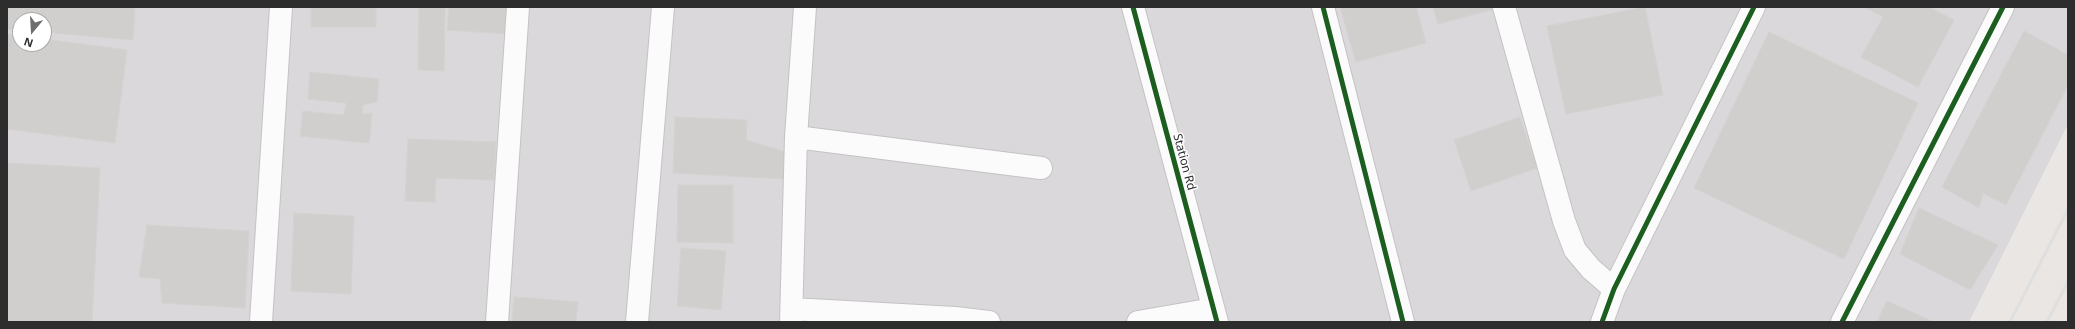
<!DOCTYPE html>
<html>
<head>
<meta charset="utf-8">
<style>
	body { margin:0 }
	#map { position:relative; width:2075px; height:329px; overflow:hidden; background:#e9e6e4; font-family:"Noto Sans",sans-serif }
	canvas { display:block }
	.frame { position:absolute; inset:0; border:8px solid #2d2d2d; pointer-events:none }
	.north { position:absolute; left:12px; top:12px; width:40px; height:40px; box-sizing:border-box; background:#fff; border:1px solid #ababab; border-radius:50%; rotate:198deg; font-size:11px; font-weight:700; line-height:16px; text-align:center; color:#2d2d2d }
	.north::after { content:''; display:block; margin:auto; width:14px; height:18px; background:#6f6e6d; clip-path:polygon(50% 0,100% 100%,50% 72%,0 100%) }
</style>
</head>
<body>
<div id="map">
<canvas width="2075" height="329"></canvas>
<div class="frame"></div>
<div class="north">N</div>
</div>
<script>
const context = document.querySelector('canvas').getContext('2d');
context.lineJoin = 'round';
function paint(path, color) { context.fillStyle = color; context.fill(path, 'evenodd'); }
const poly = rows => new Path2D(rows.map(r => 'M' + r).join(''));
function stroke(path, color, width, dash) { context.strokeStyle = color; context.lineWidth = width; context.lineCap = dash ? 'butt' : 'round'; context.setLineDash(dash || []); context.stroke(path); }
function drawText(font, color, halo, rows, align = 'center') {
  context.font = font + ' "Noto Sans",sans-serif'; context.lineWidth = 3; context.setLineDash([]); context.textBaseline = 'middle'; context.strokeStyle = halo; context.fillStyle = color; for (const [text, x, y, turn = 0] of rows) {
    context.save(); context.translate(x, y); context.rotate((+turn || 0) * Math.PI / 180); context.textAlign = isNaN(turn) ? turn : align; if (halo) context.strokeText(text, 0, 0); context.fillText(text, 0, 0); context.restore();
  }
}
paint(poly([
	[7,7,2068,7,2068,124,1969,322,7,322],
	[20,20,44,20,44,44,20,44]
]), '#dad8da');
const building = poly([
	[7,7,135,7,133,40,44,32,44,20,20,20,20,30,7,29,7,7],
	[311,7,376,7,376,27,311,27,311,7],
	[419,7,445,7,444,71,418,70,419,7],
	[449,7,511,7,509,34,447,30,449,7],
	[1340,7,1416,7,1426,43,1356,62,1340,7],
	[1433,7,1494,7,1494,9,1438,24,1433,7],
	[1645,7,1663,95,1566,114,1547,26,1645,7],
	[1864,7,1929,7,1954,20,1918,87,1861,57,1883,17,1864,7],
	[2024,31,2068,55,2068,85,2006,205,1983,193,1979,208,1942,187,2024,31],
	[1769,32,1918,103,1844,259,1694,188,1769,32],
	[7,34,20,36,20,44,44,44,44,39,127,50,115,143,7,129,7,34],
	[310,72,379,79,377,102,363,105,362,114,372,113,369,143,300,136,303,111,344,115,346,103,308,99,310,72],
	[675,117,747,120,746,140,786,152,784,179,673,173,675,117],
	[1520,117,1537,168,1471,191,1454,140,1520,117],
	[408,139,496,142,494,180,436,178,435,202,405,201,408,139],
	[7,163,100,168,92,322,7,322,7,163],
	[678,185,733,185,733,243,677,242,678,185],
	[1919,208,1998,245,1970,290,1900,254,1919,208],
	[294,213,354,216,351,294,291,291,294,213],
	[147,225,249,231,245,308,162,303,160,279,139,277,147,225],
	[681,248,726,251,721,310,677,306,681,248],
	[514,297,578,302,576,322,512,322,514,297],
	[1887,301,1934,322,1877,322,1887,301]
]);
paint(building, '#d1cfcd');
stroke(building, '#d5d2d0', 1);
const minor = poly([
	[1133,7,1217,322],
	[1323,7,1403,322],
	[1504,7,1564,221,1575,250,1591,269,1614,289],
	[796,137,1041,168],
	[792,309,955,318,989,322],
	[261,322,281,7],
	[497,322,518,7],
	[637,322,663,7],
	[791,322,796,137,805,7],
	[1138,322,1213,309],
	[1602,322,1614,289,1754,7],
	[1842,322,2003,7]
]);
stroke(minor, '#c4c3c4', 24);
stroke(minor, '#fcfbfb', 22);
stroke(poly([
	[2010,322,2068,209],
	[2047,322,2068,281]
]), '#dfdfe0', 3);
stroke(poly([
	[1133,7,1217,322],
	[1323,7,1403,322],
	[1602,322,1614,289,1754,7],
	[1842,322,2003,7]
]), '#1b5e20', 5);
drawText('12px', '#2d2d2d', '#fff', [
	["Station Rd",1184,162,75]
]);
</script>
</body>
</html>
